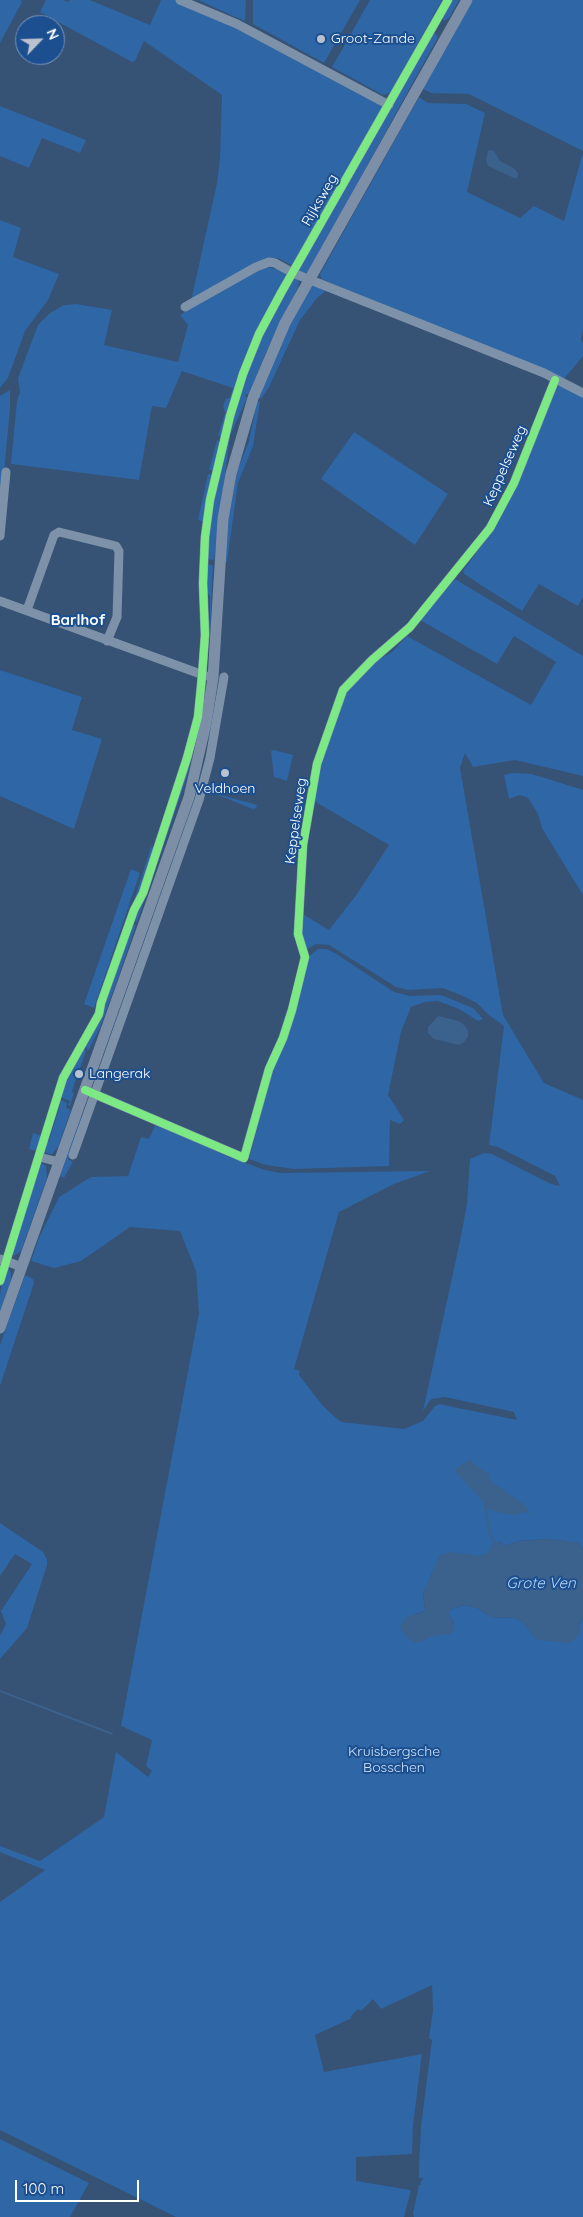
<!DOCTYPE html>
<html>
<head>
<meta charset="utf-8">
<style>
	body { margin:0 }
	#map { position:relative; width:583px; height:2217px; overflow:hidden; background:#365274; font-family:Quicksand,sans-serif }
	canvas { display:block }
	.north { position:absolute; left:15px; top:15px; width:50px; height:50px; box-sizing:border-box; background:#1b4f8f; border:1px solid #7695bc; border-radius:50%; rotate:66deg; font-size:14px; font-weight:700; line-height:20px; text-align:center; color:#fff }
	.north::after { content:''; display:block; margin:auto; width:18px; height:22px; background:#b9c2ce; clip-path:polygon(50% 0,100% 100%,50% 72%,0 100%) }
	.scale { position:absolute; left:15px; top:2180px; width:124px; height:22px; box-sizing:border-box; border:2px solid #fff; border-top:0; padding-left:6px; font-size:15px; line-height:18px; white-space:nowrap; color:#fff; -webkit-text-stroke:4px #1b4f8f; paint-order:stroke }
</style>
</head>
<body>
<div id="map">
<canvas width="583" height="2217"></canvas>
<div class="north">N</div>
<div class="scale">100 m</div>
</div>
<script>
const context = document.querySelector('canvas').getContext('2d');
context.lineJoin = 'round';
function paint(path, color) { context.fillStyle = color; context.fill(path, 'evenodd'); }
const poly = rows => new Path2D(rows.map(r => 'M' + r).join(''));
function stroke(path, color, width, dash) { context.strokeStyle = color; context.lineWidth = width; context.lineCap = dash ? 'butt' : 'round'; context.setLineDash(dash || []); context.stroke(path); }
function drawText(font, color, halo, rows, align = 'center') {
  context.font = font + ' Quicksand,sans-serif'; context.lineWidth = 4; context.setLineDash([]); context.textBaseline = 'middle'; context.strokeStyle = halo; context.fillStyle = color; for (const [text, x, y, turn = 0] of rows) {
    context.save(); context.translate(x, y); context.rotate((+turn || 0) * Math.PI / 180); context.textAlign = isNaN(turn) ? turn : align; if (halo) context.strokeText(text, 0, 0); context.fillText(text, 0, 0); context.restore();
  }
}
paint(poly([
	[0,0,21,0,22,2,0,43],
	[46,0,63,0,68,2,70,0,90,0,150,25,161,0,177,0,209,13,384,105,293,266,278,258,272,258,191,301,217,183,220,158,222,95,144,41,135,61,132,62,40,12],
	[198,0,246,0,245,21,240,19],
	[253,0,360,0,324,63,253,24],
	[370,0,442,0,391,92,387,94,383,95,332,67],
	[451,0,459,0,449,18,444,21,442,18],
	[473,0,583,0,583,151,469,94,431,93,423,89],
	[435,33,438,37,308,273,297,271,432,35],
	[419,97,428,103,466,104,485,113,467,192,520,218,534,206,564,221,583,152,583,329,581,339,583,344,583,356,563,380,321,279,320,274],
	[0,106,86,140,80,153,42,138,29,168,0,156],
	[0,220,21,228,13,257,59,274,48,300,25,331,8,378,0,388],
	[267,267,281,270,288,277,277,296,221,436,218,436,225,413,223,406,226,399,230,398,233,388,182,371,166,408,152,406,139,480,11,464,17,401,20,392,18,378,38,325,50,313,64,305,76,304,112,310,104,345,178,362,188,325,180,315,254,271],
	[295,278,299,279,298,288,267,350,249,394,246,394,245,396,247,398,230,436,214,560,206,559,214,494,240,391,267,325],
	[316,285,326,291,317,298,300,320,269,387,261,399,258,397,287,330,312,286],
	[560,385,583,396,583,597,578,606,539,584,522,611,484,587,464,574,463,571,486,539,555,387],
	[10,390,10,409,0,516,0,396],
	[257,401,260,402,253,446,238,483,227,562,223,561,228,517,238,469,249,441],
	[354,432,448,494,415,545,321,479],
	[217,440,220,442,214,470,209,470],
	[208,474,212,475,204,522,198,520],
	[206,564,213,565,210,635,207,622,210,619,210,596,206,592],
	[455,579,583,656,583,776,515,760,473,767,465,753,460,768,503,1015,544,1083,583,1100,583,1549,579,1543,550,1539,519,1541,504,1546,500,1541,486,1555,481,1556,470,1556,459,1553,431,1574,428,1584,423,1593,425,1611,415,1614,454,1624,448,1613,451,1609,465,1605,477,1608,492,1617,514,1618,523,1622,533,1635,569,1643,583,1618,583,2217,414,2217,413,2213,419,2185,421,2185,420,2183,423,2178,419,2178,419,2165,421,2126,432,2040,429,2038,433,2011,432,1985,381,2009,373,1999,361,2011,358,2009,351,2016,352,2018,315,2035,324,2072,422,2054,413,2125,412,2154,356,2157,356,2181,411,2190,404,2217,176,2217,0,2130,0,1902,45,1870,0,1852,0,1846,40,1861,104,1817,116,1752,148,1777,152,1771,146,1766,152,1740,121,1726,199,1313,196,1271,180,1231,130,1227,81,1261,54,1268,31,1261,39,1238,59,1197,91,1177,128,1176,141,1137,149,1139,156,1124,229,1157,265,1170,280,1173,430,1171,394,1184,339,1212,294,1369,300,1371,299,1375,323,1406,336,1418,342,1422,404,1429,423,1421,435,1406,439,1404,517,1420,514,1412,445,1397,431,1399,423,1411,460,1241,467,1204,470,1159,484,1153,492,1154,551,1184,560,1186,555,1176,498,1147,489,1145,504,1026,489,1015,477,1003,463,996,443,988,408,990,396,987,329,945,316,944,306,950,301,935,301,913,329,930,357,894,389,845,314,801,325,745,339,706,351,685,374,662,392,652,407,636,531,705,556,662,514,636,497,664,420,620],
	[0,670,82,697,72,730,102,739,74,829,0,796],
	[204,703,187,777,137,922,134,921],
	[274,750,293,755,287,781,274,777,271,751],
	[512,773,532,774,583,790,583,895,549,840,542,828,538,814,528,798,520,795,509,799,504,775],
	[210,792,257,805,256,808,253,809],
	[151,847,154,848,138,896,133,904],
	[131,869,140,873,94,1008,84,1004],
	[133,924,136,925,125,958,100,1028,88,1051,85,1045,104,1014,103,1008],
	[318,949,327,949,335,953,394,992,410,996,441,995,473,1008,483,1019,478,1021,459,1009,438,1001,425,1002,411,1007,401,1032,388,1095,404,1120,400,1124,390,1120,389,1166,294,1169,266,1165,249,1159,275,1061,308,957],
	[84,1048,86,1051,75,1082,72,1092,74,1093,70,1106,68,1105,70,1101,60,1097,70,1072],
	[60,1099,67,1103,66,1108,71,1110,58,1147,52,1154,46,1153,44,1152,46,1143,49,1141,60,1105],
	[81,1117,84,1118,68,1159,73,1162,64,1178,60,1176],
	[33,1133,40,1135,40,1144,36,1151,29,1149],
	[41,1163,46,1166,47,1178,21,1251,14,1256,12,1253],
	[8,1268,11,1273,11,1281,0,1314,0,1295,3,1276],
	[25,1275,33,1279,34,1283,0,1386,0,1345],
	[0,1523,43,1552,47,1560,47,1565,27,1628,0,1659,0,1635,6,1624,1,1611,32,1564,15,1554,0,1576],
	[0,2139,89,2183,70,2217,0,2217]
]), '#2f66a5');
paint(poly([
	[491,150,494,151,500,161,515,169,518,174,517,178,514,178,488,166,486,160,488,151],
	[438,1016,459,1021,464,1025,468,1031,468,1037,464,1042,459,1045,434,1039,428,1033,428,1027],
	[470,1459,473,1463,491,1475,489,1478,496,1485,526,1506,530,1514,522,1512,517,1515,505,1514,489,1510,474,1491,455,1472,455,1469],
	[550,1539,574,1542,579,1543,583,1549,583,1618,578,1626,581,1631,574,1641,569,1643,537,1640,523,1622,514,1618,492,1617,477,1608,465,1605,451,1609,449,1613,455,1629,449,1635,436,1635,417,1643,410,1640,402,1631,400,1626,407,1617,425,1611,423,1593,440,1555,451,1552,481,1556,489,1552,492,1544,500,1541,504,1546,519,1541],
	[0,1690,113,1733,112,1735,0,1692]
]), '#3b618d');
stroke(poly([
	[485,1505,490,1534,495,1543]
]), '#3b618d', 2.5);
stroke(poly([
	[180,0,237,24,389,105],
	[185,307,256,267,269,262,275,263,293,273,544,373,583,393],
	[0,536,6,472],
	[0,601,206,676],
	[27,610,54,535,59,532,116,546,119,551,117,617,107,641],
	[85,1090,244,1158,269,1069,283,1038,292,1010,305,957,298,934,303,845,317,764,343,690,372,660,410,627,490,528,514,483,555,380],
	[73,1155,199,800,210,758,224,677],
	[39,1157,59,1162],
	[0,1259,22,1267],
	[0,1281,63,1078,99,1014,101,1003,134,910,143,893,187,758,198,717,202,676,205,635,203,583,205,537,210,500,230,416,243,374,259,334,281,293,448,0]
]), '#7d92a8', 9);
stroke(poly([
	[0,1328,189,797,206,723,213,678,223,519,231,474,253,398,285,323,467,0]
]), '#7d8ea7', 11);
stroke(poly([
	[85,1090,244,1158,269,1069,283,1038,292,1010,305,957,298,934,303,845,317,764,343,690,372,660,410,627,490,528,514,483,555,380],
	[0,1281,63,1078,99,1014,101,1003,134,910,143,893,187,758,198,717,202,676,205,635,203,583,205,537,210,500,230,416,243,374,259,334,281,293,448,0]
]), '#7ce984', 8);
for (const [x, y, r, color] of [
	[321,39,5,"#b9c2ce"],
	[225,773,5,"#b9c2ce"],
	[79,1074,5,"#b9c2ce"]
]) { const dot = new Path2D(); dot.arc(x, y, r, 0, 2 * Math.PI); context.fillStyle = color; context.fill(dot); stroke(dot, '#1b4f8f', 2); }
drawText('14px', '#fff', '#1b4f8f', [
	["Groot-Zande",331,39],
	["Veldhoen",225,789,"center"],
	["Langerak",89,1074]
], 'left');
drawText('14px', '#fff', '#1b4f8f', [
	["Rijksweg",320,200,-60],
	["Keppelseweg",505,466,-66],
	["Keppelseweg",296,821,-82]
]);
drawText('14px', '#cfe3fa', '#1b4f8f', [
	["Kruisbergsche",394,1752],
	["Bosschen",394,1768]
]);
drawText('bold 15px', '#fff', '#1b4f8f', [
	["Barlhof",78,620]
]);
drawText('italic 15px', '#b5d3f5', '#1b4f8f', [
	["Grote Ven",541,1583]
]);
</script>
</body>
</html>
